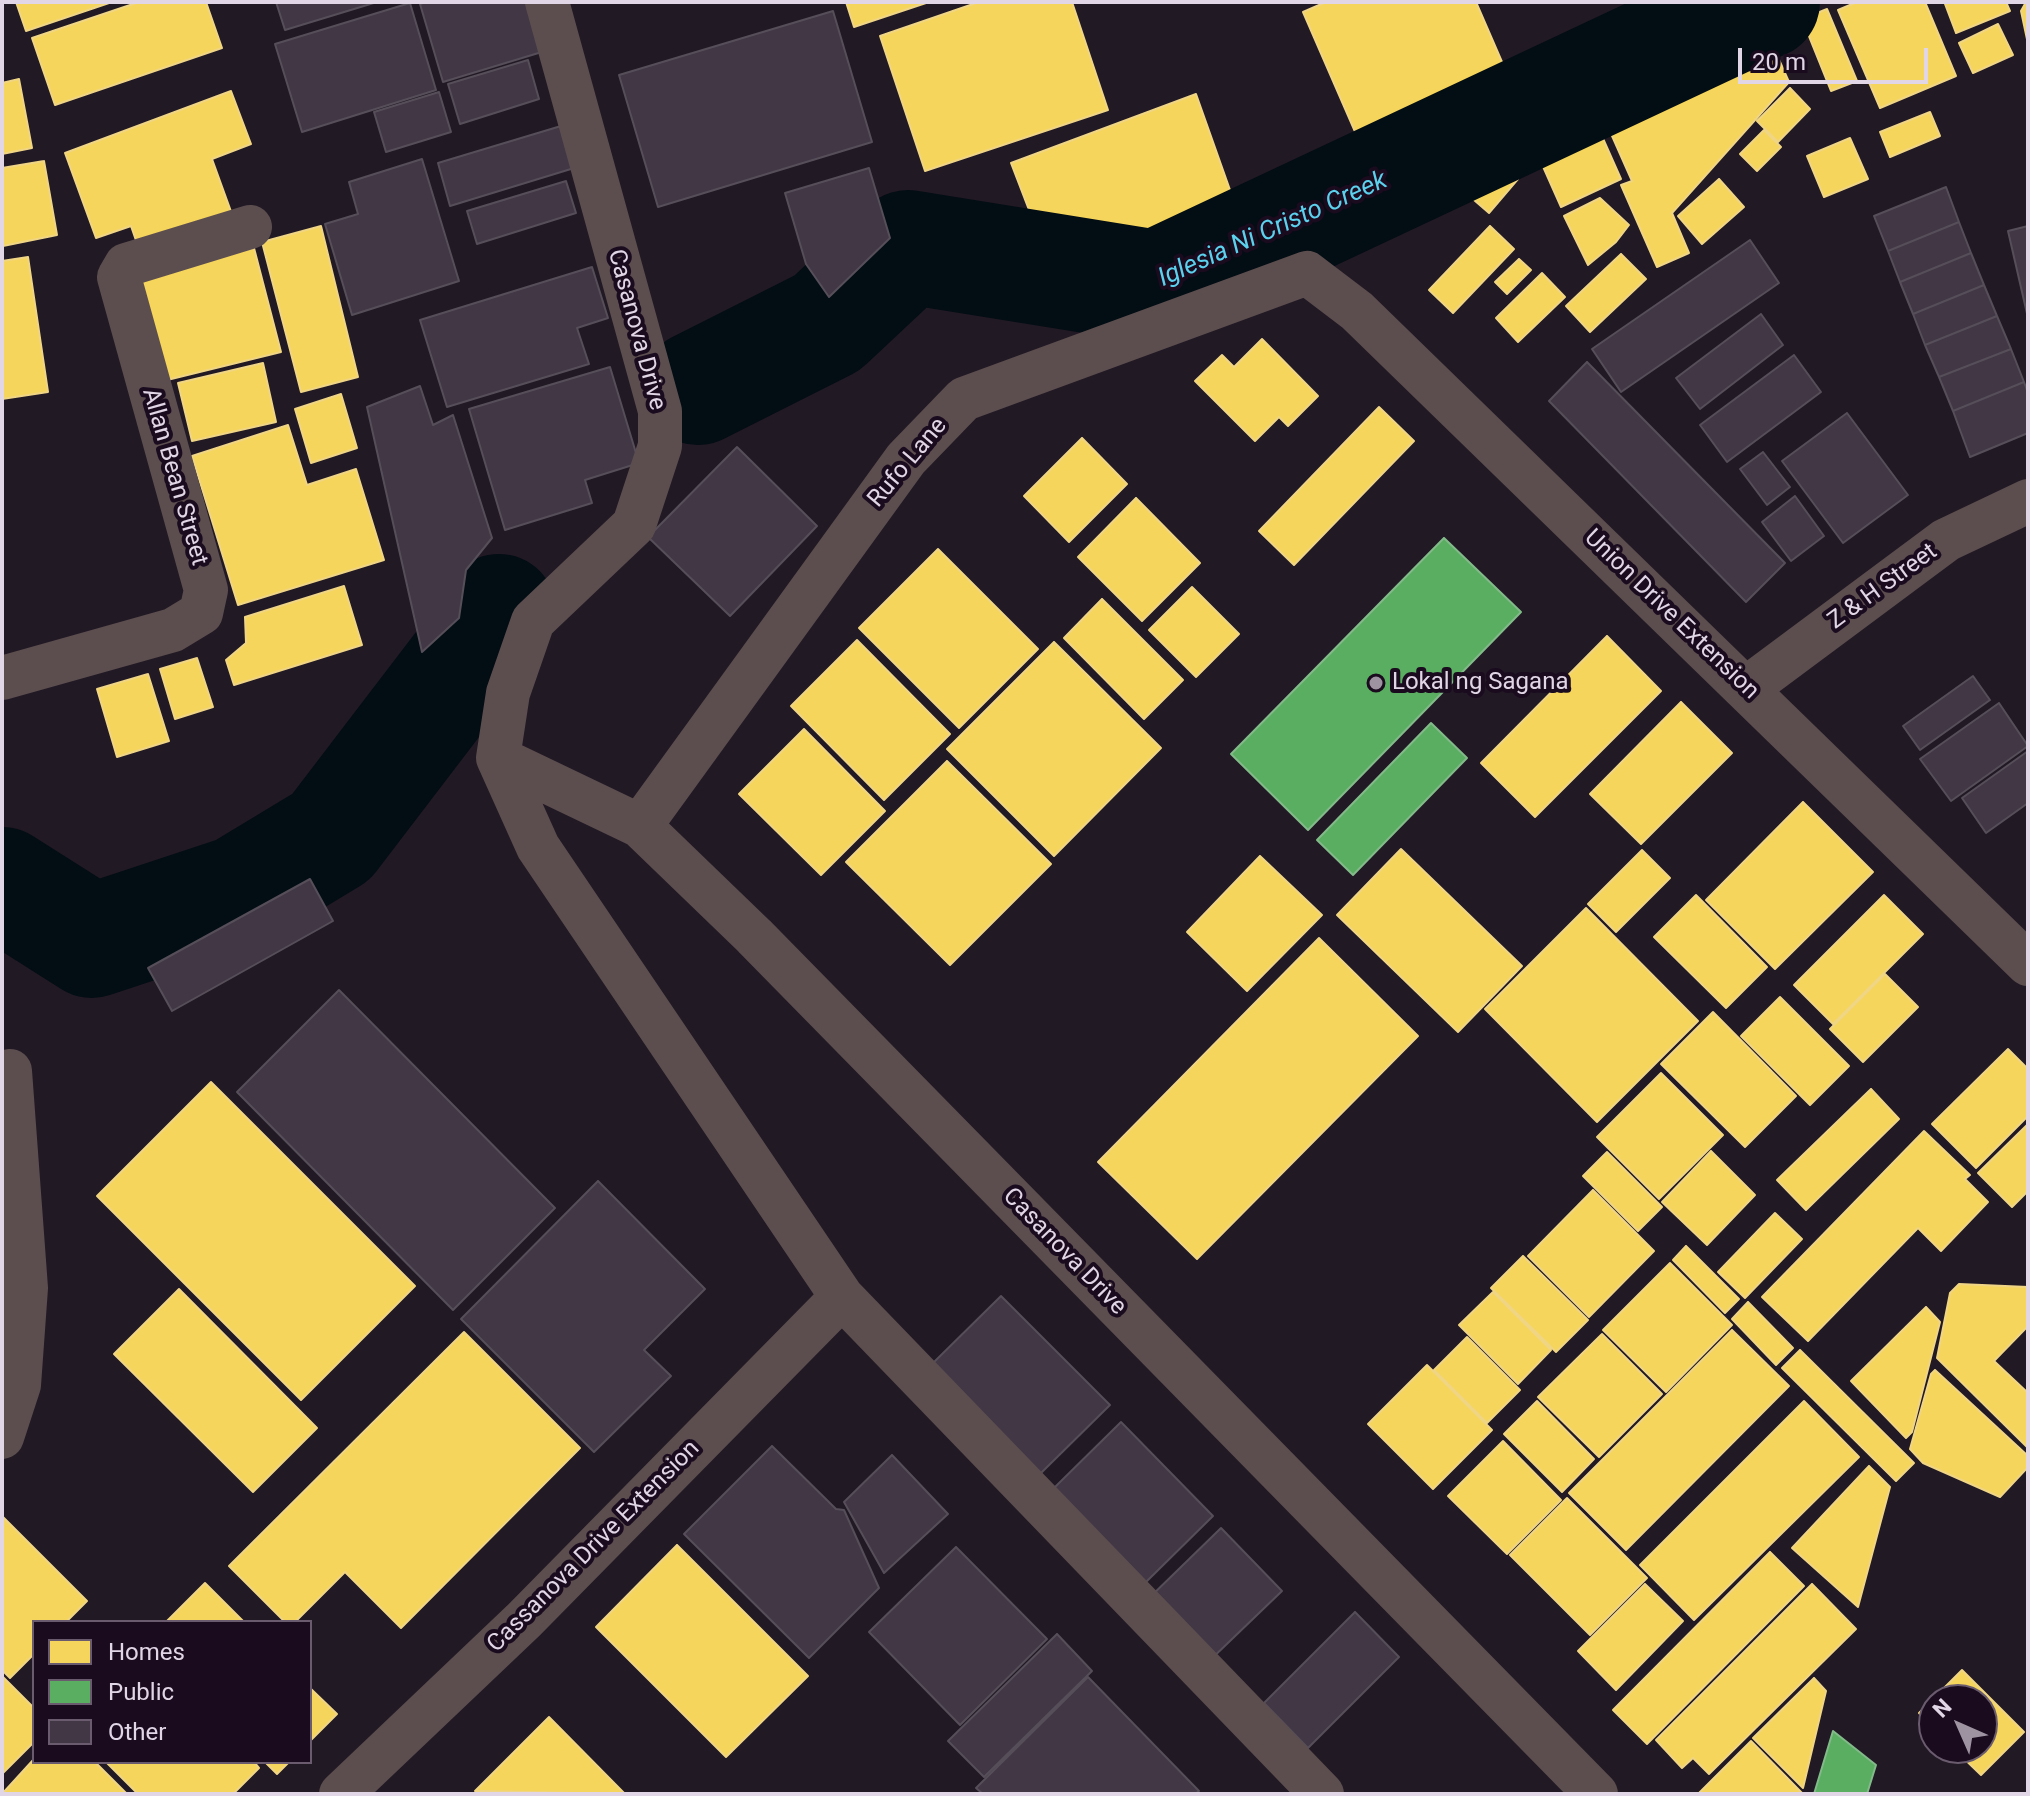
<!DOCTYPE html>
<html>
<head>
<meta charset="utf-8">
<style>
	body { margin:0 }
	#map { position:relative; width:2030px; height:1796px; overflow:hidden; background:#211924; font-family:Roboto,sans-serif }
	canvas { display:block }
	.frame { position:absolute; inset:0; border:4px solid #e1d6e5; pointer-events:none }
	.legend { position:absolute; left:32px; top:1620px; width:280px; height:144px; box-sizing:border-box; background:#1a0b1f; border:2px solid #6a5c6e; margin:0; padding:10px 14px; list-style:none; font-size:24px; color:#e1d6e5 }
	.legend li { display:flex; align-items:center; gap:16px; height:40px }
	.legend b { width:40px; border:2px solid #6a5c6e }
	.north { position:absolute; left:1918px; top:1684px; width:80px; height:80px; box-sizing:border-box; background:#1a0b1f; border:2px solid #6a5c6e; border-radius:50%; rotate:315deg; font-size:22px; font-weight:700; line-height:32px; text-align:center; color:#e1d6e5 }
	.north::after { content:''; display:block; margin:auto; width:28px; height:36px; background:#9e94a1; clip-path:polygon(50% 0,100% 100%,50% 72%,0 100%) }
	.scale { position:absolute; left:1738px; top:48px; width:190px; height:36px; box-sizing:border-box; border:4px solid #e1d6e5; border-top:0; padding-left:10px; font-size:24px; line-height:28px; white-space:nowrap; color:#e1d6e5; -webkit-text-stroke:6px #1a0b1f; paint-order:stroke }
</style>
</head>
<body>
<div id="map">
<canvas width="2030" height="1796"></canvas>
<div class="frame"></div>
<ul class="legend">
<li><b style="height:22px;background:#f6d55c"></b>Homes</li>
<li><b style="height:22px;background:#5aae61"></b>Public</li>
<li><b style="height:22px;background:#413745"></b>Other</li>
</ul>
<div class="north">N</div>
<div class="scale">20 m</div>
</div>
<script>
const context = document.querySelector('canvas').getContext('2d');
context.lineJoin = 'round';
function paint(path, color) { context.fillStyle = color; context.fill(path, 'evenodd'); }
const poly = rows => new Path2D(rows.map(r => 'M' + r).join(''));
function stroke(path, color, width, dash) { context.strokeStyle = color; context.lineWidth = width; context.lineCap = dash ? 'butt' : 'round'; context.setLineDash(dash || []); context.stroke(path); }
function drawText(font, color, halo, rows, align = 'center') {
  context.font = font + ' Roboto,sans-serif'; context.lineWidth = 8; context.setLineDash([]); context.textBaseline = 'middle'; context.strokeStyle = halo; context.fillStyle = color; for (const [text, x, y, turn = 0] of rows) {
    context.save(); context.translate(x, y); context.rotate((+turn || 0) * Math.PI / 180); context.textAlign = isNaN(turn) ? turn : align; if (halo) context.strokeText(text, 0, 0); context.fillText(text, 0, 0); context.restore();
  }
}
const homes = poly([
	[16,2,112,2,26,31,16,2],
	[139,2,206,2,222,48,55,105,32,38,139,2],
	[846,2,929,2,854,27,846,2],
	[979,2,1072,2,1108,110,925,171,880,36,979,2],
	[1326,2,1476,2,1512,85,1363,150,1303,12,1326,2],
	[1857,2,1925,2,1956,76,1880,108,1838,10,1857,2],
	[1951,2,2006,2,2010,11,1956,33,1945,4,1951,2],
	[2026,2,2028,2,2028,44,2021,11,2026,2],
	[1827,9,1857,81,1831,91,1802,19,1827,9],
	[1998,24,2013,55,1973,73,1959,43,1998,24],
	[1768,35,1789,82,1672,213,1689,253,1657,267,1621,185,1632,181,1601,111,1768,35],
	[19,79,32,148,2,154,2,83,19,79],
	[1790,88,1810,109,1778,142,1757,121,1790,88],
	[231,91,251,144,212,159,233,217,140,252,131,226,96,238,65,153,231,91],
	[1196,94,1241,221,1146,264,1044,249,1011,163,1196,94],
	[1930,112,1940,136,1890,157,1880,132,1930,112],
	[1593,116,1621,179,1561,207,1533,144,1593,116],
	[1764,130,1781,147,1757,171,1740,154,1764,130],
	[1850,138,1868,179,1824,197,1807,156,1850,138],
	[1472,140,1518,179,1489,213,1444,174,1472,140],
	[44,161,57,235,3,246,2,168,44,161],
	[1719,179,1744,207,1702,244,1678,216,1719,179],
	[1600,198,1629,225,1616,242,1588,265,1564,216,1600,198],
	[321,226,358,377,301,392,262,242,321,226],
	[1490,226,1514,249,1453,313,1429,290,1490,226],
	[254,248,281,352,159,382,133,280,254,248],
	[1621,254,1646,279,1590,332,1566,306,1621,254],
	[28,257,48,392,2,399,2,261,28,257],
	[1519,259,1531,270,1507,294,1495,282,1519,259],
	[1542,273,1565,297,1518,342,1496,318,1542,273],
	[1262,339,1318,396,1288,426,1279,417,1255,441,1195,381,1222,355,1234,367,1262,339],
	[263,363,276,422,192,441,178,383,263,363],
	[341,394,357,448,311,463,295,409,341,394],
	[1379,407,1414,441,1294,565,1259,531,1379,407],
	[288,425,307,485,356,469,384,560,238,605,192,456,288,425],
	[1082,438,1127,484,1069,542,1024,496,1082,438],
	[1136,498,1200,563,1142,621,1078,557,1136,498],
	[938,549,1038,649,959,728,859,628,938,549],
	[344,586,362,645,234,685,226,660,246,643,245,617,344,586],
	[1192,587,1239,634,1196,677,1149,630,1192,587],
	[1102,599,1183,680,1144,719,1064,638,1102,599],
	[1607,636,1661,691,1535,817,1481,763,1607,636],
	[857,640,950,734,884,800,791,706,857,640],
	[1054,642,1161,748,1054,856,947,749,1054,642],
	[197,658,213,707,175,719,160,669,197,658],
	[148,674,169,741,117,757,97,689,148,674],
	[1681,702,1732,753,1641,844,1590,794,1681,702],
	[804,729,885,811,821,875,739,794,804,729],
	[947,761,1051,864,950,965,846,862,947,761],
	[1803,802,1873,872,1775,969,1706,900,1803,802],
	[1401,849,1522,966,1458,1032,1337,915,1401,849],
	[1642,850,1670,878,1616,932,1588,904,1642,850],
	[1260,856,1322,915,1247,991,1187,932,1260,856],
	[1696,895,1767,967,1726,1008,1654,937,1696,895],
	[1884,895,1923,934,1833,1024,1794,985,1884,895],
	[1586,908,1698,1021,1597,1122,1485,1009,1586,908],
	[1319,938,1418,1036,1197,1259,1098,1162,1319,938],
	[1885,974,1918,1007,1863,1062,1830,1029,1885,974],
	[1780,997,1849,1066,1810,1105,1741,1036,1780,997],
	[1713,1012,1796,1096,1745,1147,1661,1064,1713,1012],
	[2008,1049,2028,1069,2028,1116,1976,1168,1932,1124,2008,1049],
	[1661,1073,1723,1135,1659,1199,1597,1137,1661,1073],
	[211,1082,415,1286,301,1400,97,1196,211,1082],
	[1871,1089,1899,1119,1806,1210,1777,1180,1871,1089],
	[2028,1124,2028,1191,2012,1207,1978,1173,2028,1124],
	[1924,1131,1970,1175,1965,1179,1988,1202,1941,1251,1918,1228,1808,1341,1762,1297,1924,1131],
	[1711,1151,1755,1195,1707,1245,1662,1202,1711,1151],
	[1607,1152,1662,1207,1638,1231,1583,1176,1607,1152],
	[1593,1190,1654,1251,1589,1317,1528,1256,1593,1190],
	[1775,1213,1802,1239,1745,1298,1718,1272,1775,1213],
	[1686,1246,1739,1299,1725,1313,1673,1260,1686,1246],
	[1523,1256,1588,1320,1556,1352,1491,1288,1523,1256],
	[1670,1263,1732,1325,1666,1392,1603,1330,1670,1263],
	[1959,1284,2028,1287,2028,1326,1994,1361,2028,1393,2028,1448,1937,1358,1950,1293,1959,1284],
	[179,1289,317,1428,253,1492,114,1354,179,1289],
	[1493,1292,1551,1350,1518,1384,1459,1325,1493,1292],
	[1748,1302,1793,1348,1776,1365,1732,1319,1748,1302],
	[1926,1307,1940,1322,1912,1432,1906,1438,1851,1381,1926,1307],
	[1732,1330,1789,1386,1626,1550,1569,1493,1732,1330],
	[464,1332,580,1448,401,1628,345,1572,295,1622,285,1622,229,1566,464,1332],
	[1602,1334,1662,1394,1599,1457,1538,1397,1602,1334],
	[1467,1337,1520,1390,1487,1423,1434,1370,1467,1337],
	[1800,1350,1914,1463,1896,1481,1782,1368,1800,1350],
	[1427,1365,1492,1430,1433,1489,1368,1424,1427,1365],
	[1935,1370,2028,1456,2028,1467,2000,1497,1923,1463,1910,1449,1931,1374,1935,1370],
	[1537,1401,1594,1459,1562,1492,1504,1434,1537,1401],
	[1804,1401,1859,1457,1694,1620,1640,1565,1804,1401],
	[1503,1441,1561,1500,1507,1554,1448,1496,1503,1441],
	[1869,1466,1890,1487,1858,1607,1792,1548,1869,1466],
	[1567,1498,1647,1578,1590,1635,1510,1555,1567,1498],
	[2,1516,87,1601,66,1622,34,1622,34,1654,10,1678,2,1670,2,1516],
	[677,1545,808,1676,726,1757,596,1627,677,1545],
	[1770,1552,1804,1586,1647,1744,1613,1710,1770,1552],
	[205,1583,244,1622,166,1622,205,1583],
	[1645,1584,1683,1621,1616,1690,1578,1651,1645,1584],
	[1812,1584,1856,1629,1709,1774,1693,1758,1682,1768,1656,1740,1812,1584],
	[1962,1670,2024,1732,1981,1775,1953,1748,1982,1748,1982,1700,1934,1700,1934,1729,1919,1713,1962,1670],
	[2,1676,34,1708,34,1742,2,1774,2,1676],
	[1814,1678,1826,1691,1803,1788,1753,1738,1814,1678],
	[310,1688,337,1714,310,1741,310,1688],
	[549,1717,625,1794,475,1791,549,1717],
	[1751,1741,1802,1793,1698,1794,1751,1741],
	[34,1759,34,1762,95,1762,127,1794,2,1794,34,1759],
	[106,1762,254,1762,259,1768,233,1794,138,1794,106,1762],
	[265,1762,289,1762,277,1774,265,1762]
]);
paint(homes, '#f6d55c');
stroke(homes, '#f0d585', 2);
const public = poly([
	[1444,538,1521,612,1308,830,1231,754,1444,538],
	[1431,723,1467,758,1353,875,1317,840,1431,723],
	[1833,1731,1876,1765,1867,1794,1814,1794,1833,1731]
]);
paint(public, '#5aae61');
stroke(public, '#82ba89', 2);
stroke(poly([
	[698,388,827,323,908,247,1156,287,1763,2],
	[2,884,92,941,240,892,331,837,467,659,499,611]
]), '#030d14', 114);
const building = poly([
	[276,2,377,2,285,30,276,2],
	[426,2,541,2,555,48,443,82,420,4,426,2],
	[410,3,436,90,302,132,275,44,410,3],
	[833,11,872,142,658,207,619,75,833,11],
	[528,60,539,99,460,124,448,84,528,60],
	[439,92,451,132,386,152,374,112,439,92],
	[571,123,584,165,450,206,438,163,571,123],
	[422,159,459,281,352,315,325,224,358,214,349,182,422,159],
	[869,168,890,238,829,297,806,264,785,193,869,168],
	[566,181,576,213,477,244,467,211,566,181],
	[1946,187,1959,222,1888,251,1874,216,1946,187],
	[1959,222,1971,253,1900,282,1888,251,1959,222],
	[2028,226,2028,318,2008,231,2028,226],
	[1750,240,1779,283,1621,392,1592,349,1750,240],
	[1971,253,1984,285,1913,314,1900,282,1971,253],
	[592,267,608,318,577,328,589,364,447,407,420,320,592,267],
	[1984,285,1997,316,1925,345,1913,314,1984,285],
	[1761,314,1783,345,1700,409,1676,378,1761,314],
	[1997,316,2011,349,1939,377,1925,345,1997,316],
	[2011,349,2024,382,1953,411,1939,377,2011,349],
	[1794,355,1821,392,1727,462,1700,425,1794,355],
	[1587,362,1785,563,1746,602,1549,401,1587,362],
	[610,367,639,463,585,480,592,503,505,530,469,409,610,367],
	[2024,382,2028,393,2028,433,1970,457,1953,411,2024,382],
	[420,386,433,425,453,415,492,538,466,570,459,618,422,652,367,407,420,386],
	[1847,413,1908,495,1843,543,1782,461,1847,413],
	[737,447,817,526,730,616,648,537,737,447],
	[1763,452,1790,487,1767,505,1740,469,1763,452],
	[1795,496,1824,536,1791,561,1762,522,1795,496],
	[1973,676,1990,700,1920,750,1903,726,1973,676],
	[1999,703,2028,746,1951,801,1920,759,1999,703],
	[2028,751,2028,803,1986,833,1962,798,2028,751],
	[310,879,333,921,172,1011,148,968,310,879],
	[339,990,555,1208,453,1310,237,1092,339,990],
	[598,1181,705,1289,644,1350,671,1376,594,1452,461,1319,598,1181],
	[1001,1296,1110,1405,1040,1474,932,1364,1001,1296],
	[1121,1422,1213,1516,1146,1582,1054,1488,1121,1422],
	[772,1446,836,1509,844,1510,879,1588,809,1658,684,1534,772,1446],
	[892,1455,948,1514,884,1573,844,1502,892,1455],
	[1221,1528,1282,1591,1205,1665,1145,1602,1221,1528],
	[956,1547,1047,1639,960,1725,869,1632,956,1547],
	[1355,1612,1399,1657,1308,1748,1264,1703,1355,1612],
	[1057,1634,1092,1671,984,1777,948,1741,1057,1634],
	[1088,1677,1199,1791,1195,1794,983,1794,976,1788,1088,1677]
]);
paint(building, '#413745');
stroke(building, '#564f59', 2);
stroke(poly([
	[547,2,660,411,660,446,634,525,533,621,508,693,498,758,538,847,842,1297,1322,1794],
	[2,678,173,630,201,613,206,590,119,277,126,265,250,227],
	[1747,688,1946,540,2028,501],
	[498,758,640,826,754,936,1596,1794],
	[640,826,906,459,964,399,1307,273,1357,311,2028,964],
	[2,1437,19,1385,26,1288,10,1071],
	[341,1794,524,1620,842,1297]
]), '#5c4e4f', 44);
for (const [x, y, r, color] of [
	[1376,683,8,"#9e94a1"]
]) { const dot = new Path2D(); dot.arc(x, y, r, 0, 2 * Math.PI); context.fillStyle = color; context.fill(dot); stroke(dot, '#1a0b1f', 3); }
drawText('24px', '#e1d6e5', '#1a0b1f', [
	["Casanova Drive",636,330,75],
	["Rufo Lane",908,463,-50],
	["Allan Bean Street",174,477,74],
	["Z & H Street",1883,587,-36],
	["Union Drive Extension",1671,615,44],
	["Casanova Drive",1064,1252,46],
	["Cassanova Drive Extension",594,1547,-45]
]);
drawText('24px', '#e1d6e5', '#1a0b1f', [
	["Lokal ng Sagana",1392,683]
], 'left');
drawText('italic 26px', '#5bd1ed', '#1a0b1f', [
	["Iglesia Ni Cristo Creek",1273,230,-24]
]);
</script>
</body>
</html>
